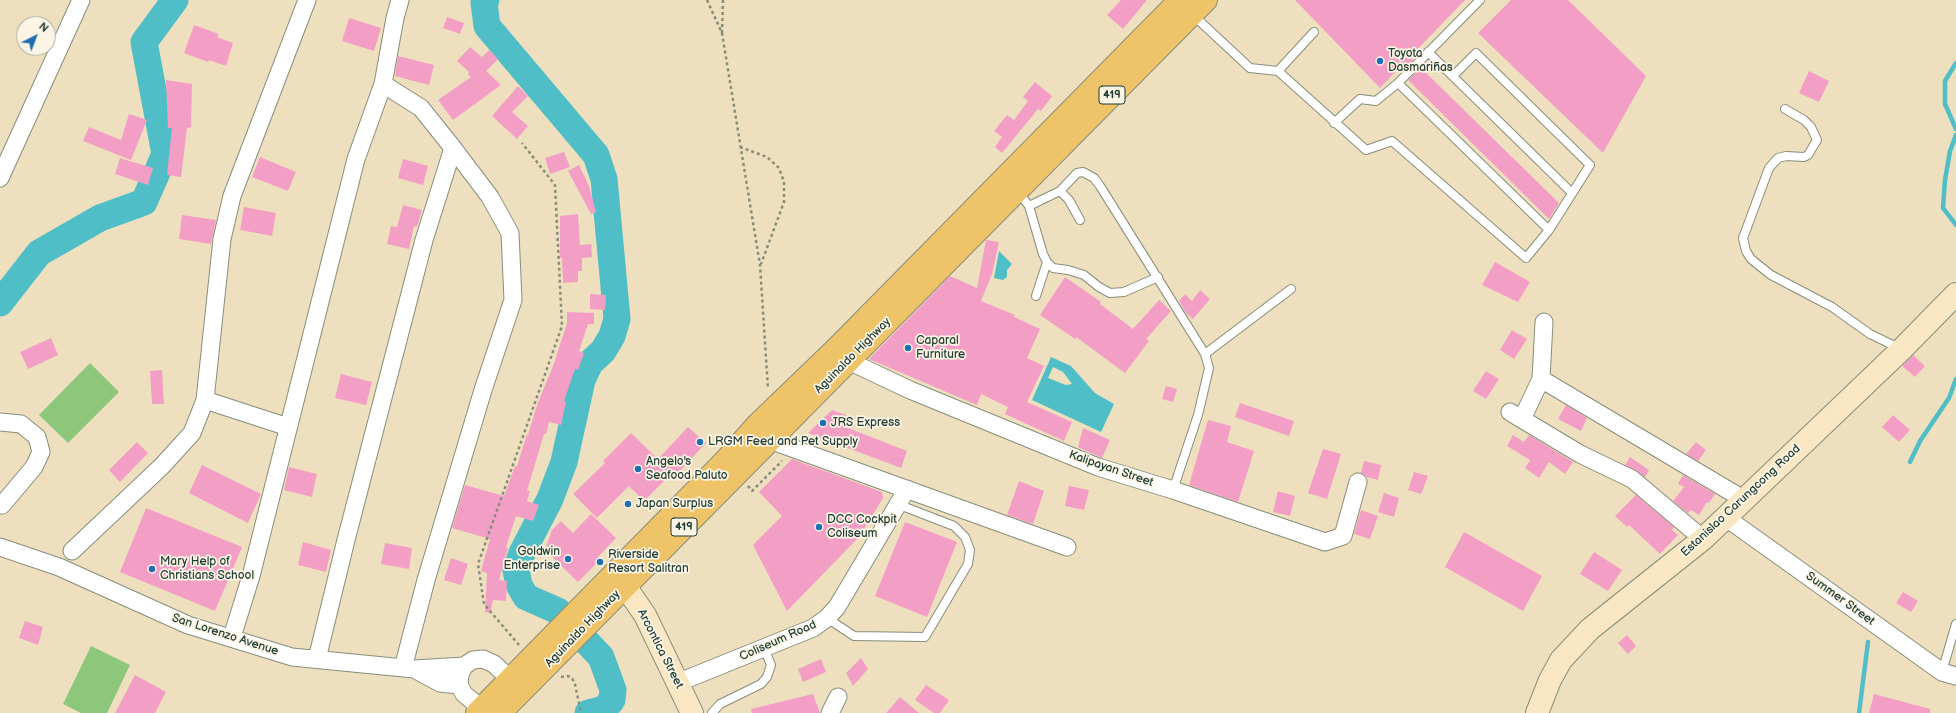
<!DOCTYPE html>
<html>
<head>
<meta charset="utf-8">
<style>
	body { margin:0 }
	#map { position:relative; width:1956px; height:713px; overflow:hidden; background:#eee0bf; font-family:"Balsamiq Sans",sans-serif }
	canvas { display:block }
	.north { position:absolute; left:16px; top:16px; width:40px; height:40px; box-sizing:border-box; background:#fcf5e5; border:1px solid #a4ab9e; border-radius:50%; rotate:42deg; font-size:11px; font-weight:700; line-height:16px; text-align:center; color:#1f3d34 }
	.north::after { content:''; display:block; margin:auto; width:14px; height:18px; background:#1f6fb2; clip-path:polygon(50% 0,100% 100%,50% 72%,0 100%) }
</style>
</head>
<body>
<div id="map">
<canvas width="1956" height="713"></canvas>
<div class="north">N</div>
</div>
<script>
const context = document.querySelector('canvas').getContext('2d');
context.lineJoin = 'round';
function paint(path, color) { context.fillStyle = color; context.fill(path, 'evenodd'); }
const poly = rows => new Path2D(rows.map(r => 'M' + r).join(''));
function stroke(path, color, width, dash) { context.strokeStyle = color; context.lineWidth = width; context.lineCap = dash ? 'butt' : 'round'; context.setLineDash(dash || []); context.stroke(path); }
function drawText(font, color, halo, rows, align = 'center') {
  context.font = font + ' "Balsamiq Sans",sans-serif'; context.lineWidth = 3.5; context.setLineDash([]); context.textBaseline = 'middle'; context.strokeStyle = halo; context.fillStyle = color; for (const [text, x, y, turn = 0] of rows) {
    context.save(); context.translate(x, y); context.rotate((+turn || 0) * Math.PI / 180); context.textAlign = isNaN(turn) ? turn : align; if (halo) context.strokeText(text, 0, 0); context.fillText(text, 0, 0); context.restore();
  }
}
paint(poly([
	[90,363,119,392,68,443,39,415],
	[91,646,130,665,107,713,81,713,63,704]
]), '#8dc77b');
paint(poly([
	[999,251,1012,264,1007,270,1007,277,1003,280,994,278],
	[1051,357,1071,366,1095,393,1114,404,1101,432,1032,400],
	[1053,367,1063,372,1072,384,1066,385,1048,378]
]), '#50bec6');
stroke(poly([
	[1956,63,1945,81,1945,104,1956,129],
	[1956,135,1950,151,1945,180,1943,208,1956,225],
	[1910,462,1920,441,1949,398,1956,379],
	[1859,713,1868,642]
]), '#50bec6', 4.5);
stroke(poly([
	[486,0,484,3,487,26,596,155,604,179,617,319,612,336,603,351,590,363,582,380,564,462,550,499,522,553,516,570,519,585,526,597,558,611],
	[0,303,39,253,100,218,144,202,165,154,144,42,175,0],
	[583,638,601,657,613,690,612,700,604,709,588,713]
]), '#50bec6', 27);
paint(poly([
	[1121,0,1147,0,1123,29,1107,15],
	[1295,0,1465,0,1410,57,1413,60,1400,73,1397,70,1380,88],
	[1511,0,1568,0,1646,76,1603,153,1478,33],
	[447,17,464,23,460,34,443,28],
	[349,18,381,28,374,51,342,41],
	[194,25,219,34,217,37,233,43,226,66,209,60,208,62,184,53],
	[470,47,482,57,489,50,498,59,486,71,501,85,453,120,438,100,471,77,468,74,469,72,457,61],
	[398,56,434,65,429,85,395,76],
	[1421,68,1559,203,1549,219,1408,80],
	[1809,71,1829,81,1819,102,1799,93],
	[166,80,192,84,191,127,187,128,181,177,167,175,172,128,168,128],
	[1035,82,1052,96,1041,111,1038,109,1002,153,995,147,1002,137,994,131,1007,115,1014,120,1028,101,1023,97],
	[518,86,528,96,512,112,528,126,517,139,492,116],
	[129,114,147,120,131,160,83,141,89,127,121,140],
	[564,152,570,167,550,174,545,158],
	[260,157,296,172,288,191,252,177],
	[120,158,153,168,148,185,115,174],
	[403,159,428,166,423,185,398,178],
	[579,165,589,186,596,212,591,214,568,171],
	[403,205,422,210,417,227,414,226,409,249,387,244,391,226,397,227],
	[244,207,276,213,272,236,240,230],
	[578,214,580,245,591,244,592,257,582,258,582,271,578,271,578,282,563,283,562,258,560,258,560,216],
	[182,215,216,220,211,244,179,239],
	[986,240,999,242,992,274,981,301,1015,315,1014,317,1040,329,1027,358,1044,366,1027,402,1072,422,1064,441,1005,414,1008,407,981,394,977,405,869,359,950,276,977,288],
	[1495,262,1530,282,1518,302,1482,285],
	[1065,277,1101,302,1100,304,1133,329,1159,300,1171,311,1146,339,1149,341,1125,373,1076,337,1075,339,1040,315],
	[1200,290,1210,299,1193,319,1186,313,1179,301,1185,294,1192,301],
	[590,294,606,295,605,310,590,309],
	[567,312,594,313,594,324,588,324,579,351,584,353,578,370,575,369,564,401,566,402,561,425,549,422,546,434,544,434,527,491,530,491,527,501,539,505,533,521,516,516,506,547,508,548,499,580,507,581,506,601,493,600,490,613,485,612,487,573,481,571,490,539,452,528,465,485,504,496,515,466,517,466,527,434,528,435,537,405,553,366,567,323],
	[1512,330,1527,339,1514,359,1500,350],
	[51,338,58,355,28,369,20,352],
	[1913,355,1925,366,1915,377,1902,366],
	[162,370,164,404,152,404,150,371],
	[1486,371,1499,379,1486,399,1473,391],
	[341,374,372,382,366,405,335,398],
	[1166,386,1177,389,1173,402,1162,399],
	[1240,403,1294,421,1289,436,1235,417],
	[1566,405,1587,418,1581,431,1558,419],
	[832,410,846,415,843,426,907,451,901,468,808,433],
	[1893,415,1910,430,1899,442,1882,427],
	[1208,420,1231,426,1227,442,1254,451,1238,502,1189,485],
	[688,427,706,443,677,474,674,471,644,501,629,486,597,518,573,494,605,463,603,461,631,433,658,459],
	[1083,428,1110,440,1102,458,1078,447],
	[1513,435,1524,442,1529,435,1573,462,1565,474,1549,462,1539,478,1525,468,1530,460,1507,446],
	[137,442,148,453,120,482,109,470],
	[1696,442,1706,450,1698,461,1686,454],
	[1323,449,1341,454,1327,499,1308,493],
	[1630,457,1649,470,1645,477,1625,465],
	[792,459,882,492,883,498,859,537,787,611,753,545,782,516,759,492],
	[1364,461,1381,465,1378,480,1367,477,1361,473],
	[202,465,261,494,248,523,189,493],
	[289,467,317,474,312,497,284,490],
	[1414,472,1428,476,1421,494,1408,490],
	[1683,475,1715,494,1709,503,1707,502,1699,515,1691,510,1688,513,1673,501,1684,487,1678,484],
	[1019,481,1044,491,1033,524,1007,515],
	[1069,486,1089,490,1084,510,1065,506],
	[1278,491,1295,496,1290,516,1273,512],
	[1384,493,1399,498,1394,517,1378,512],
	[1636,495,1674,527,1672,530,1678,535,1660,554,1629,525,1627,527,1615,516],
	[146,508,242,547,215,611,120,572],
	[1361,510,1378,516,1370,539,1354,534],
	[591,514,616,538,598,557,601,559,578,582,545,550,552,530,561,521,573,533],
	[905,522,957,542,927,617,875,596],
	[1464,532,1542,576,1523,611,1445,567],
	[303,542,331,550,326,572,298,565],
	[385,543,412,548,409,569,381,564],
	[1594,552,1622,570,1608,591,1580,574],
	[451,558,468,564,461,585,444,580],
	[1903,592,1918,601,1911,612,1896,603],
	[25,621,43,627,38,645,19,638],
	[1627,635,1636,646,1628,654,1618,643],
	[861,658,868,669,853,686,846,673],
	[821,659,826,672,803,682,798,669],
	[135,675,166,692,155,713,115,713],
	[926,685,949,700,940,713,934,713,915,700],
	[813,694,820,713,752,713,751,709],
	[1874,694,1930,709,1930,713,1869,713],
	[900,697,919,713,886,713]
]), '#f39fc5');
const lane = poly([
	[1193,15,1250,68,1278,71,1366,150,1392,141,1526,258,1549,230,1590,165,1476,53,1453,76],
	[1428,52,1572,193],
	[1278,71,1314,32],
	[1398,83,1549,230],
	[1785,109,1804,120,1811,127,1817,140,1808,155,1804,157,1786,156,1778,158,1769,168,1743,238,1746,251,1751,259,1771,275,1832,307,1870,334,1901,349],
	[1334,123,1360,99,1376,101,1398,83,1480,0],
	[1018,191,1029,206,1043,254,1047,262,1053,268,1068,270,1084,275,1099,287,1110,293,1124,292,1158,277],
	[1060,191,1077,173,1083,172,1094,178,1100,186,1205,354,1209,368,1198,415,1173,490],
	[1029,206,1060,191,1069,200,1080,220],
	[1036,296,1047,262],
	[1205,354,1291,289],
	[827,618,854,636,925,637,968,564,970,550,965,537,954,526,897,504],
	[1942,672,1956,624],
	[712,713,720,704,761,684,767,677,771,665,764,648]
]);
const street = poly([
	[0,178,81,0],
	[840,352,855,364,910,390,1098,467,1173,490,1325,542,1343,536,1358,482],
	[1541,379,1743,499],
	[205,400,288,427],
	[1510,412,1580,454,1632,479,1703,539],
	[1522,419,1541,379,1544,322],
	[0,422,21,424,37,437,41,452,34,467,2,505,0,504],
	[764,431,778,443,1067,547],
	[1725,517,1942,672,1956,676],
	[0,547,59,567,188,625,292,657,414,669,464,666],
	[72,551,162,466,192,433,205,400,222,239,232,196,307,0],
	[232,637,251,576,356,159,383,84,395,18,400,0],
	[317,659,346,540,424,240,453,148,421,108,383,84],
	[403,668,426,580,483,390,513,300,510,233,490,197,453,148],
	[414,669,440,683,459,685],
	[677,683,813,628,827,618,837,607,907,489],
	[481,708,464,694,459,685,460,675,464,666,473,660,483,659,494,664,511,680],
	[830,713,838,697]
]);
const secondary = poly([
	[625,586,645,615,692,713],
	[1537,713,1550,680,1561,660,1590,629,1703,539,1902,349,1956,294]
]);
const highway = poly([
	[477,713,724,462,757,425,836,349,1180,0],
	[500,713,1206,0]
]);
stroke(lane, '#868e7a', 10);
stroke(street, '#868e7a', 19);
stroke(secondary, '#868e7a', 24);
stroke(highway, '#868e7a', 24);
stroke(poly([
	[707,0,722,33,760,265,768,389],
	[722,33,723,0],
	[740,147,767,157,779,168,784,182,784,202,761,264],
	[748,486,752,491,782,461],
	[519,645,484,604,478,564,562,326,555,185,522,143],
	[561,677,568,676,572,678,575,684,581,713]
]), '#868e7a', 2.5, [3, 3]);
stroke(lane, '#fff', 8);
stroke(street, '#fff', 17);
stroke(secondary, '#f9e7c3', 22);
stroke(highway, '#efc469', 22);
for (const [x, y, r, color] of [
	[1380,61,4,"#1f6fb2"],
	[908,348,4,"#1f6fb2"],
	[823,423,4,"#1f6fb2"],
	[700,442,4,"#1f6fb2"],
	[638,469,4,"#1f6fb2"],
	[628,504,4,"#1f6fb2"],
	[819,527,4,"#1f6fb2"],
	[568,559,4,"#1f6fb2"],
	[600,562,4,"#1f6fb2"],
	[152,569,4,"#1f6fb2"]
]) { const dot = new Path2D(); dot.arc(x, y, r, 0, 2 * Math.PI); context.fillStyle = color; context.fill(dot); stroke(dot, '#fcf5e5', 1.5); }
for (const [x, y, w] of [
	[1112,95,26],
	[684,527,26]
]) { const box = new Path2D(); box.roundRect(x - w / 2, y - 9, w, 18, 3); context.fillStyle = '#fcf5e5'; context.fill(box); stroke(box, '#1f3d34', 1); }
drawText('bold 11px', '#1f3d34', null, [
	["419",1112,95],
	["419",684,527]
]);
drawText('12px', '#1f3d34', '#fcf5e5', [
	["Toyota",1388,54],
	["Dasmariñas",1388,68],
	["Caparal",916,341],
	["Furniture",916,355],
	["JRS Express",831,423],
	["LRGM Feed and Pet Supply",708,442],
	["Angelo's",646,462],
	["Seafood Paluto",646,476],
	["Japan Surplus",636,504],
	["DCC Cockpit",827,520],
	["Coliseum",827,534],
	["Goldwin",560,552,"right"],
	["Enterprise",560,566,"right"],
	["Riverside",608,555],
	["Resort Salitran",608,569],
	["Mary Help of",160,562],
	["Christians School",160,576]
], 'left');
drawText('12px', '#1f3d34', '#fcf5e5', [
	["Aguinaldo Highway",853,356,-45],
	["Kalipayan Street",1111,469,19],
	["Estanislao Carungcong Road",1741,501,-43],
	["Summer Street",1840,599,36],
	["Aguinaldo Highway",583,629,-46],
	["San Lorenzo Avenue",225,635,18],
	["Coliseum Road",778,641,-24],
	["Arcontica Street",660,649,63]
]);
</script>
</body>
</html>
